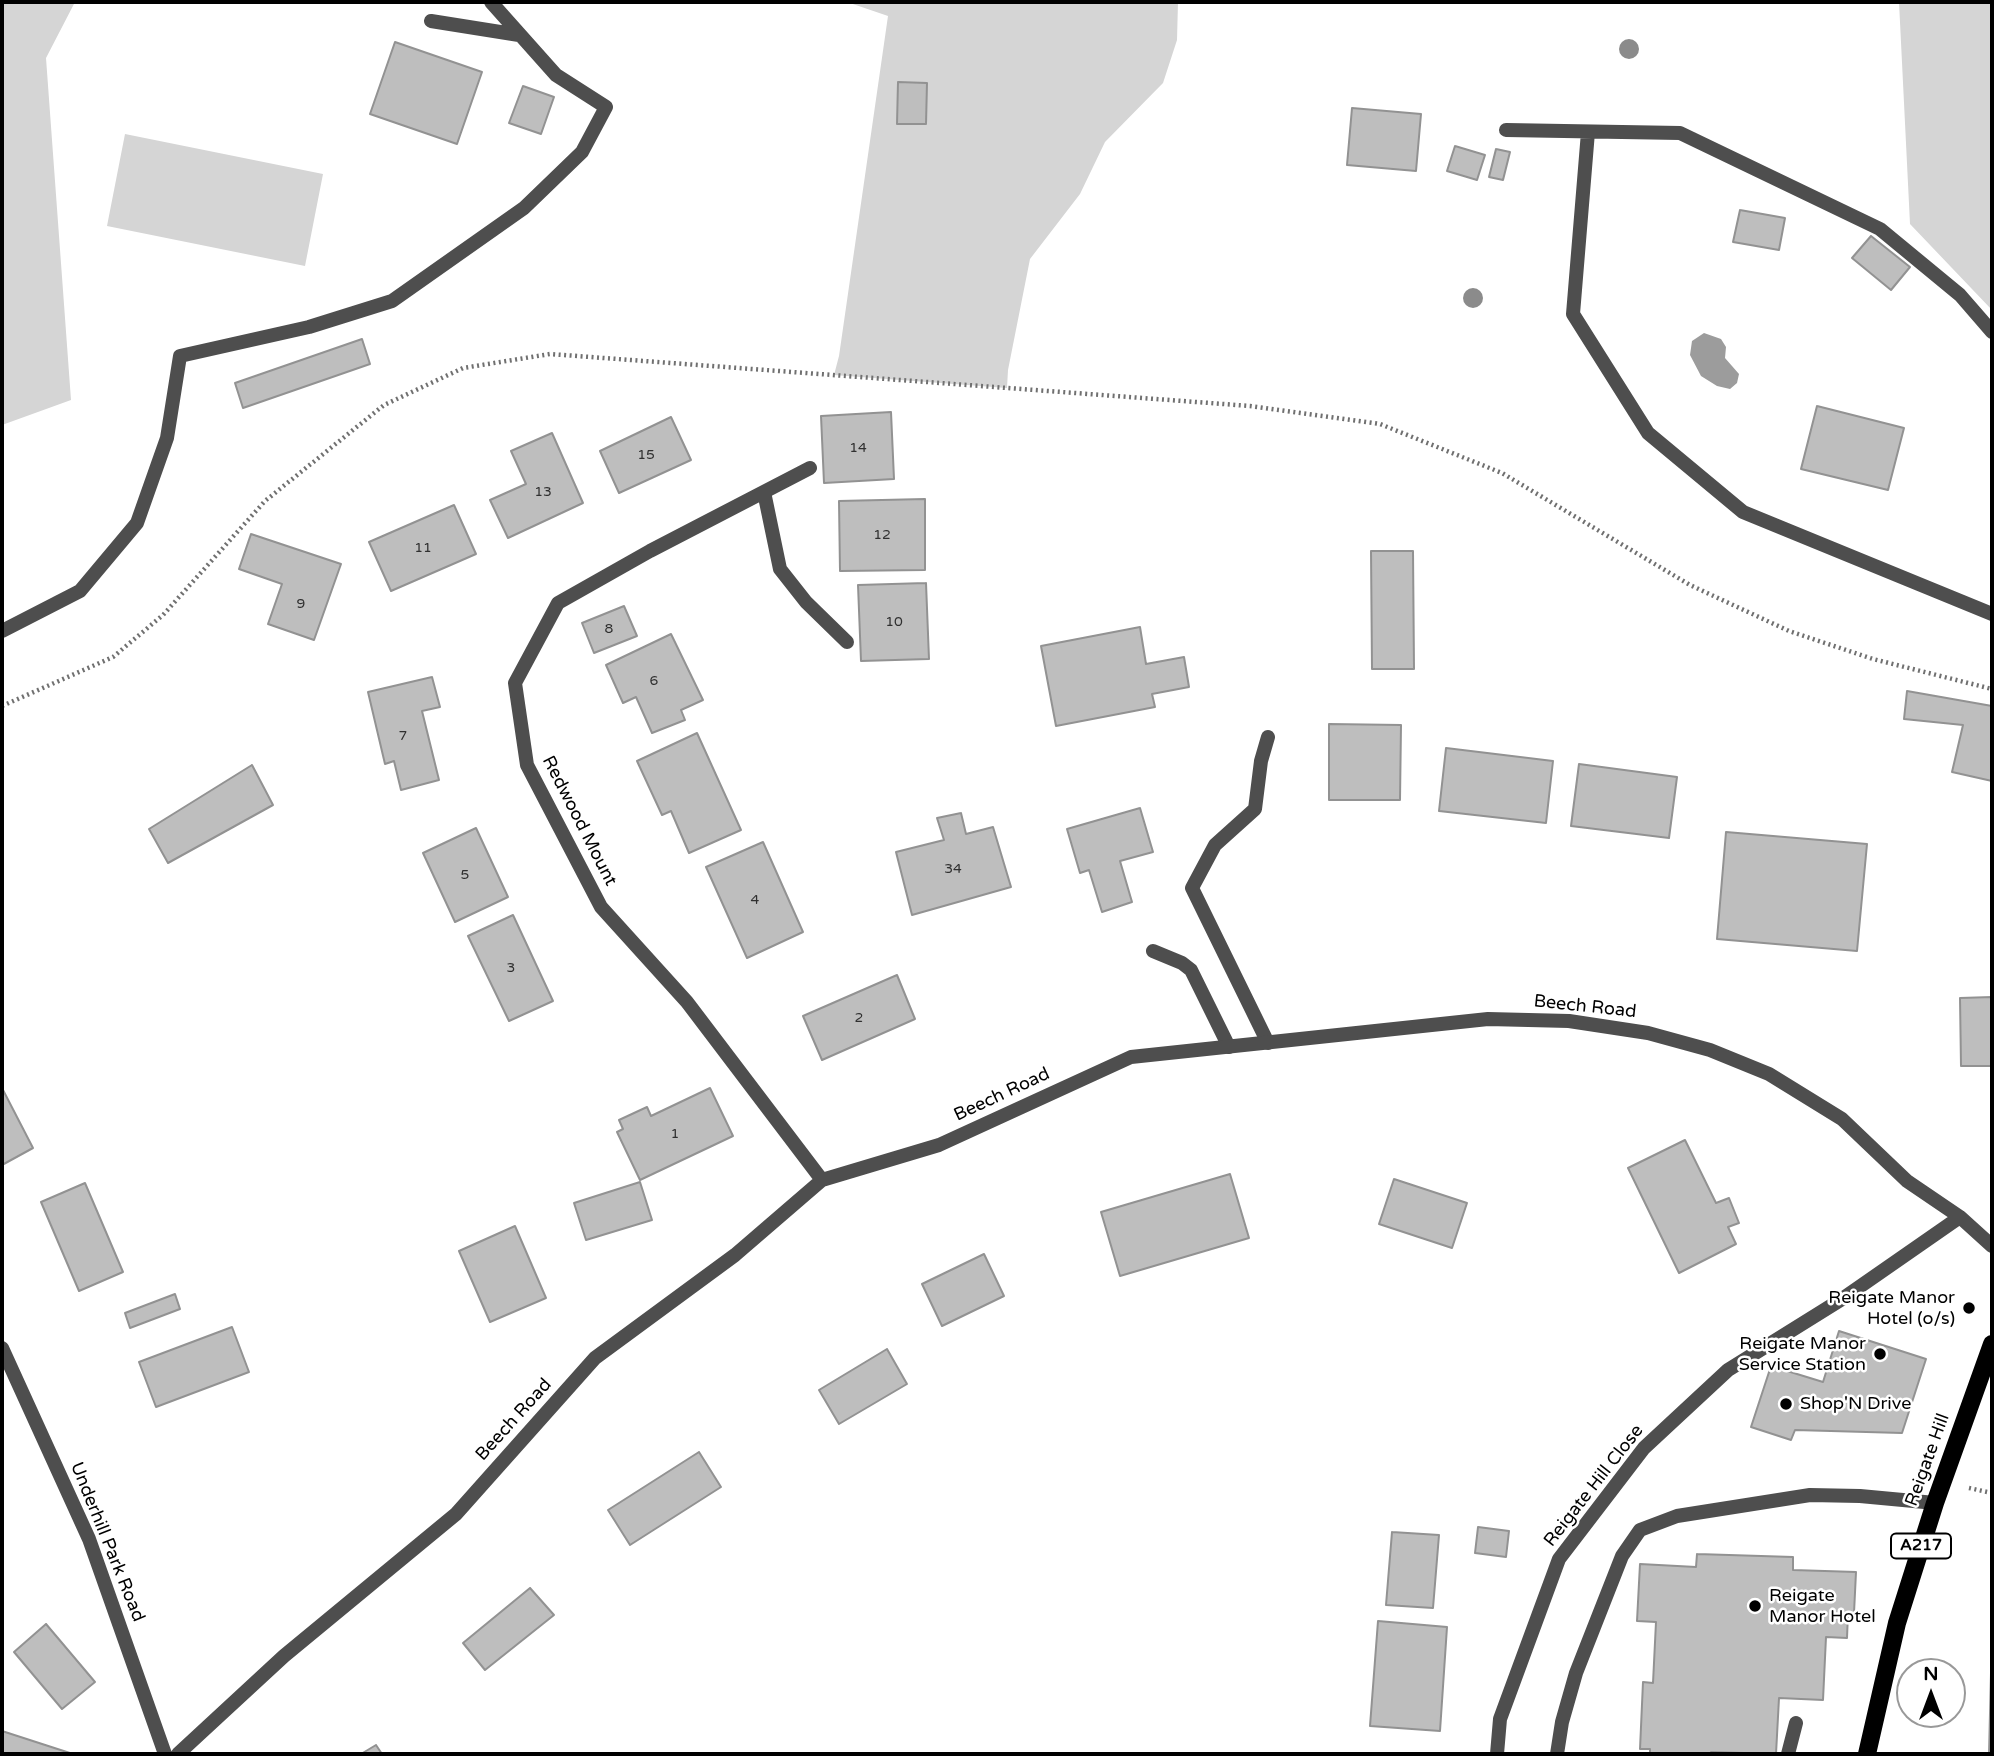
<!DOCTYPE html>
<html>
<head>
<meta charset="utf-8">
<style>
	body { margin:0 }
	#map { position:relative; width:1994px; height:1756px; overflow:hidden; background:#fff; font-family:"Varela Round",sans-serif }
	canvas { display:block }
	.frame { position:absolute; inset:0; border:4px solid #000; pointer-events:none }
	.north { position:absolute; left:1896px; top:1658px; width:70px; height:70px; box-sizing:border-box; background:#fff; border:2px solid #999; border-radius:50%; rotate:0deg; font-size:19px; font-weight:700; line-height:28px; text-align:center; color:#000 }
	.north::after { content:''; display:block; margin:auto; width:24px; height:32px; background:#000; clip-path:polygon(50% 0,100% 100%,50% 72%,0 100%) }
</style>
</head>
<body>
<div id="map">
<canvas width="1994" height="1756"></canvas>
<div class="frame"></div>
<div class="north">N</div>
</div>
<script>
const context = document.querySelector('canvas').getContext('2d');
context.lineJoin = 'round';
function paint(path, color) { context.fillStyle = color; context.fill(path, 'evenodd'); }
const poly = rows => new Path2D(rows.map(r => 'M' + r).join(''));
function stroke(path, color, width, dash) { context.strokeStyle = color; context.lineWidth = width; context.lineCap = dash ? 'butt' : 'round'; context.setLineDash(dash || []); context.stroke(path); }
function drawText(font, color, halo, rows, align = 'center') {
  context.font = font + ' "Varela Round",sans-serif'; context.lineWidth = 5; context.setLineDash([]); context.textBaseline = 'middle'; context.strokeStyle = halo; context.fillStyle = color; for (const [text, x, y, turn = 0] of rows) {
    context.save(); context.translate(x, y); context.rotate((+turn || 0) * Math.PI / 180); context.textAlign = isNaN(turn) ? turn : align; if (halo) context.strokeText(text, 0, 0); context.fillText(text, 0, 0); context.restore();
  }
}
paint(poly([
	[2,2,75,2,46,58,71,400,2,425],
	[847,2,1178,2,1177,40,1163,83,1105,142,1080,194,1030,259,1008,370,1007,388,834,375,839,356,888,16],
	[1899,2,1992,2,1992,310,1910,224],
	[125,134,323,174,305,266,107,226]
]), '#d5d5d5');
paint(poly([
	[1704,333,1721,339,1726,347,1725,358,1739,374,1737,383,1730,389,1717,386,1701,376,1690,355,1692,341]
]), '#9c9c9c');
const building = poly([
	[395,42,482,72,457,144,370,114,395,42],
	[898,82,927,83,926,124,897,124,898,82],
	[523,86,554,97,541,134,509,123,523,86],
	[1352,108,1421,114,1416,171,1347,165,1352,108],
	[1455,146,1485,155,1477,180,1447,171,1455,146],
	[1496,149,1510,152,1503,180,1489,177,1496,149],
	[1740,210,1785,218,1779,250,1733,242,1740,210],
	[1871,236,1910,267,1891,290,1852,258,1871,236],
	[362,339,370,364,243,408,235,383,362,339],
	[1817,406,1904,428,1888,490,1801,469,1817,406],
	[891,412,894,479,824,483,821,416,891,412],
	[671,417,691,460,619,493,600,451,671,417],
	[552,433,583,503,508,538,490,500,526,484,511,451,552,433],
	[925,499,925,570,840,571,839,501,925,499],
	[454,505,476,554,391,591,369,542,454,505],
	[251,534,341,564,314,640,268,624,282,584,239,569,251,534],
	[1371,551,1413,551,1414,669,1372,669,1371,551],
	[926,583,929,659,861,661,858,585,926,583],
	[624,606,637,636,594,653,582,623,624,606],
	[1140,627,1146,664,1184,657,1189,687,1152,694,1155,707,1056,726,1041,646,1140,627],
	[671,634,703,700,681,710,685,720,652,733,636,697,623,703,606,665,671,634],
	[432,677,440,707,422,711,439,780,401,790,394,761,385,764,368,692,432,677],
	[1907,691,1992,706,1992,781,1952,772,1963,725,1904,719,1907,691],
	[1329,724,1401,725,1400,800,1329,800,1329,724],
	[697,733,741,830,689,853,671,811,662,815,637,761,697,733],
	[1446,748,1553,761,1546,823,1439,811,1446,748],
	[1579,764,1677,777,1669,838,1571,826,1579,764],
	[252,765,273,805,168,863,149,829,252,765],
	[1140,808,1153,852,1120,861,1132,902,1102,912,1089,870,1080,873,1067,829,1140,808],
	[961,813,966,834,993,827,1011,887,912,915,896,852,944,840,937,818,961,813],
	[476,828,508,897,455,922,423,853,476,828],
	[1726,832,1867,844,1857,951,1717,939,1726,832],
	[763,842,803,932,747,958,706,867,763,842],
	[513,915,553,1001,509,1021,468,936,513,915],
	[897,975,915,1019,822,1060,803,1016,897,975],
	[1992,997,1992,1066,1961,1066,1960,998,1992,997],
	[2,1088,33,1148,2,1165,2,1088],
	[710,1088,733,1136,640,1180,617,1132,623,1129,619,1120,647,1107,651,1116,710,1088],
	[1685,1140,1716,1203,1729,1198,1739,1223,1728,1227,1736,1244,1679,1273,1628,1168,1685,1140],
	[1230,1174,1249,1238,1120,1276,1101,1212,1230,1174],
	[1394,1179,1467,1203,1452,1248,1379,1224,1394,1179],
	[640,1182,652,1220,586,1240,574,1203,640,1182],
	[85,1183,123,1272,79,1291,41,1202,85,1183],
	[515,1226,546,1298,490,1322,459,1251,515,1226],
	[984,1254,1004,1296,942,1326,922,1284,984,1254],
	[175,1294,180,1309,130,1328,125,1313,175,1294],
	[232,1327,249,1372,156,1407,139,1362,232,1327],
	[1839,1331,1926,1359,1902,1433,1795,1430,1791,1440,1751,1427,1771,1366,1823,1382,1839,1331],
	[887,1349,907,1384,839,1424,819,1390,887,1349],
	[699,1452,721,1487,630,1545,608,1510,699,1452],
	[1478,1527,1509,1531,1506,1557,1475,1553,1478,1527],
	[1392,1532,1439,1535,1433,1608,1386,1605,1392,1532],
	[1697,1554,1793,1557,1793,1570,1856,1572,1854,1613,1848,1613,1847,1638,1826,1637,1823,1700,1779,1698,1776,1754,1711,1752,1711,1754,1650,1754,1650,1749,1640,1749,1643,1682,1653,1683,1656,1622,1637,1621,1640,1564,1696,1567,1697,1554],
	[530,1588,554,1615,485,1670,463,1643,530,1588],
	[1378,1621,1447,1627,1440,1731,1370,1726,1378,1621],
	[46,1624,95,1682,62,1709,14,1652,46,1624],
	[1991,1673,1992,1754,1989,1754,1991,1673],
	[2,1731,73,1754,2,1754,2,1731],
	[376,1745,382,1754,361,1754,376,1745]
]);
paint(building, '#bebebe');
stroke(building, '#929292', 2);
stroke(poly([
	[2,706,113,657,163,615,265,501,384,405,463,368,550,354,1250,406,1380,424,1502,473,1690,585,1789,631,1873,659,1992,689],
	[1969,1488,1992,1493]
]), '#707070', 4.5, [2, 3.5]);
stroke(poly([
	[431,21,519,35],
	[1506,130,1680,133,1880,229,1960,295,1992,332],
	[1588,132,1573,314,1648,433,1743,512,1992,614],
	[2,631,80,591,137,523,167,438,180,356,309,327,392,301,524,208,582,152,606,107,556,75,491,2],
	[1268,737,1261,761,1255,809,1215,845,1192,888,1268,1043],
	[1153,951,1182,963,1191,970,1229,1047],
	[1557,1754,1562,1722,1576,1673,1622,1556,1640,1530,1677,1516,1810,1495,1860,1496,1935,1503],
	[1788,1754,1796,1723]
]), '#4e4e4e', 14);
stroke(poly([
	[810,468,650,551,558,603,515,683,527,765,601,907,687,1002,822,1180],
	[764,492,780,569,806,602,847,642],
	[2,1348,89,1539,165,1754],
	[178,1754,284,1656,456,1514,595,1358,735,1255,822,1180,939,1145,1131,1057,1488,1019,1569,1021,1648,1033,1710,1050,1769,1074,1842,1119,1907,1181,1960,1217,1992,1246],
	[1497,1754,1500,1719,1559,1559,1644,1448,1728,1370,1842,1299,1960,1217]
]), '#4e4e4e', 14);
stroke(poly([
	[1867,1754,1897,1623,1935,1503,1992,1344]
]), '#000', 18);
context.fillStyle = '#8b8b8b';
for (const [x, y] of [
	[1629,49],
	[1473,298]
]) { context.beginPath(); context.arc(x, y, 10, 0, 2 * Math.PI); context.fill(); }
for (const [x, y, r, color] of [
	[1969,1308,7,"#000"],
	[1880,1354,7,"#000"],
	[1786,1404,7,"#000"],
	[1755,1606,7,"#000"]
]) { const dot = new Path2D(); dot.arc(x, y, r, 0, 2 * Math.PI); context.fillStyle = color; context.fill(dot); stroke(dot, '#fff', 2.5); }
drawText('14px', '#303030', null, [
	["14",858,448],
	["15",646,455],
	["13",543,492],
	["12",882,535],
	["11",423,548],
	["9",301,604],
	["10",894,622],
	["8",609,629],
	["6",654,681],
	["7",403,736],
	["34",953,869],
	["5",465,875],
	["4",755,900],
	["3",511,968],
	["2",859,1018],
	["1",675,1134]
]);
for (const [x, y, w] of [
	[1921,1546,60]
]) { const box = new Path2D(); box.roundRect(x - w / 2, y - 12.5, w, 25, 5); context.fillStyle = '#fff'; context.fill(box); stroke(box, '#000', 2); }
drawText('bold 16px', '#000', null, [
	["A217",1921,1546]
]);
drawText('18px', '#000', '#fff', [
	["Redwood Mount",579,821,63],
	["Beech Road",1585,1007,6],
	["Beech Road",1002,1095,-25],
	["Beech Road",514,1420,-48],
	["Reigate Hill",1928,1460,-70],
	["Reigate Hill Close",1594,1486,-52],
	["Underhill Park Road",107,1542,68]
]);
drawText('18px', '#000', '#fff', [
	["Reigate Manor",1955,1298],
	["Hotel (o/s)",1955,1319],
	["Reigate Manor",1866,1344],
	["Service Station",1866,1365],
	["Shop'N Drive",1800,1404,"left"],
	["Reigate",1769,1596,"left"],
	["Manor Hotel",1769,1617,"left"]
], 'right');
</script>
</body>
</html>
